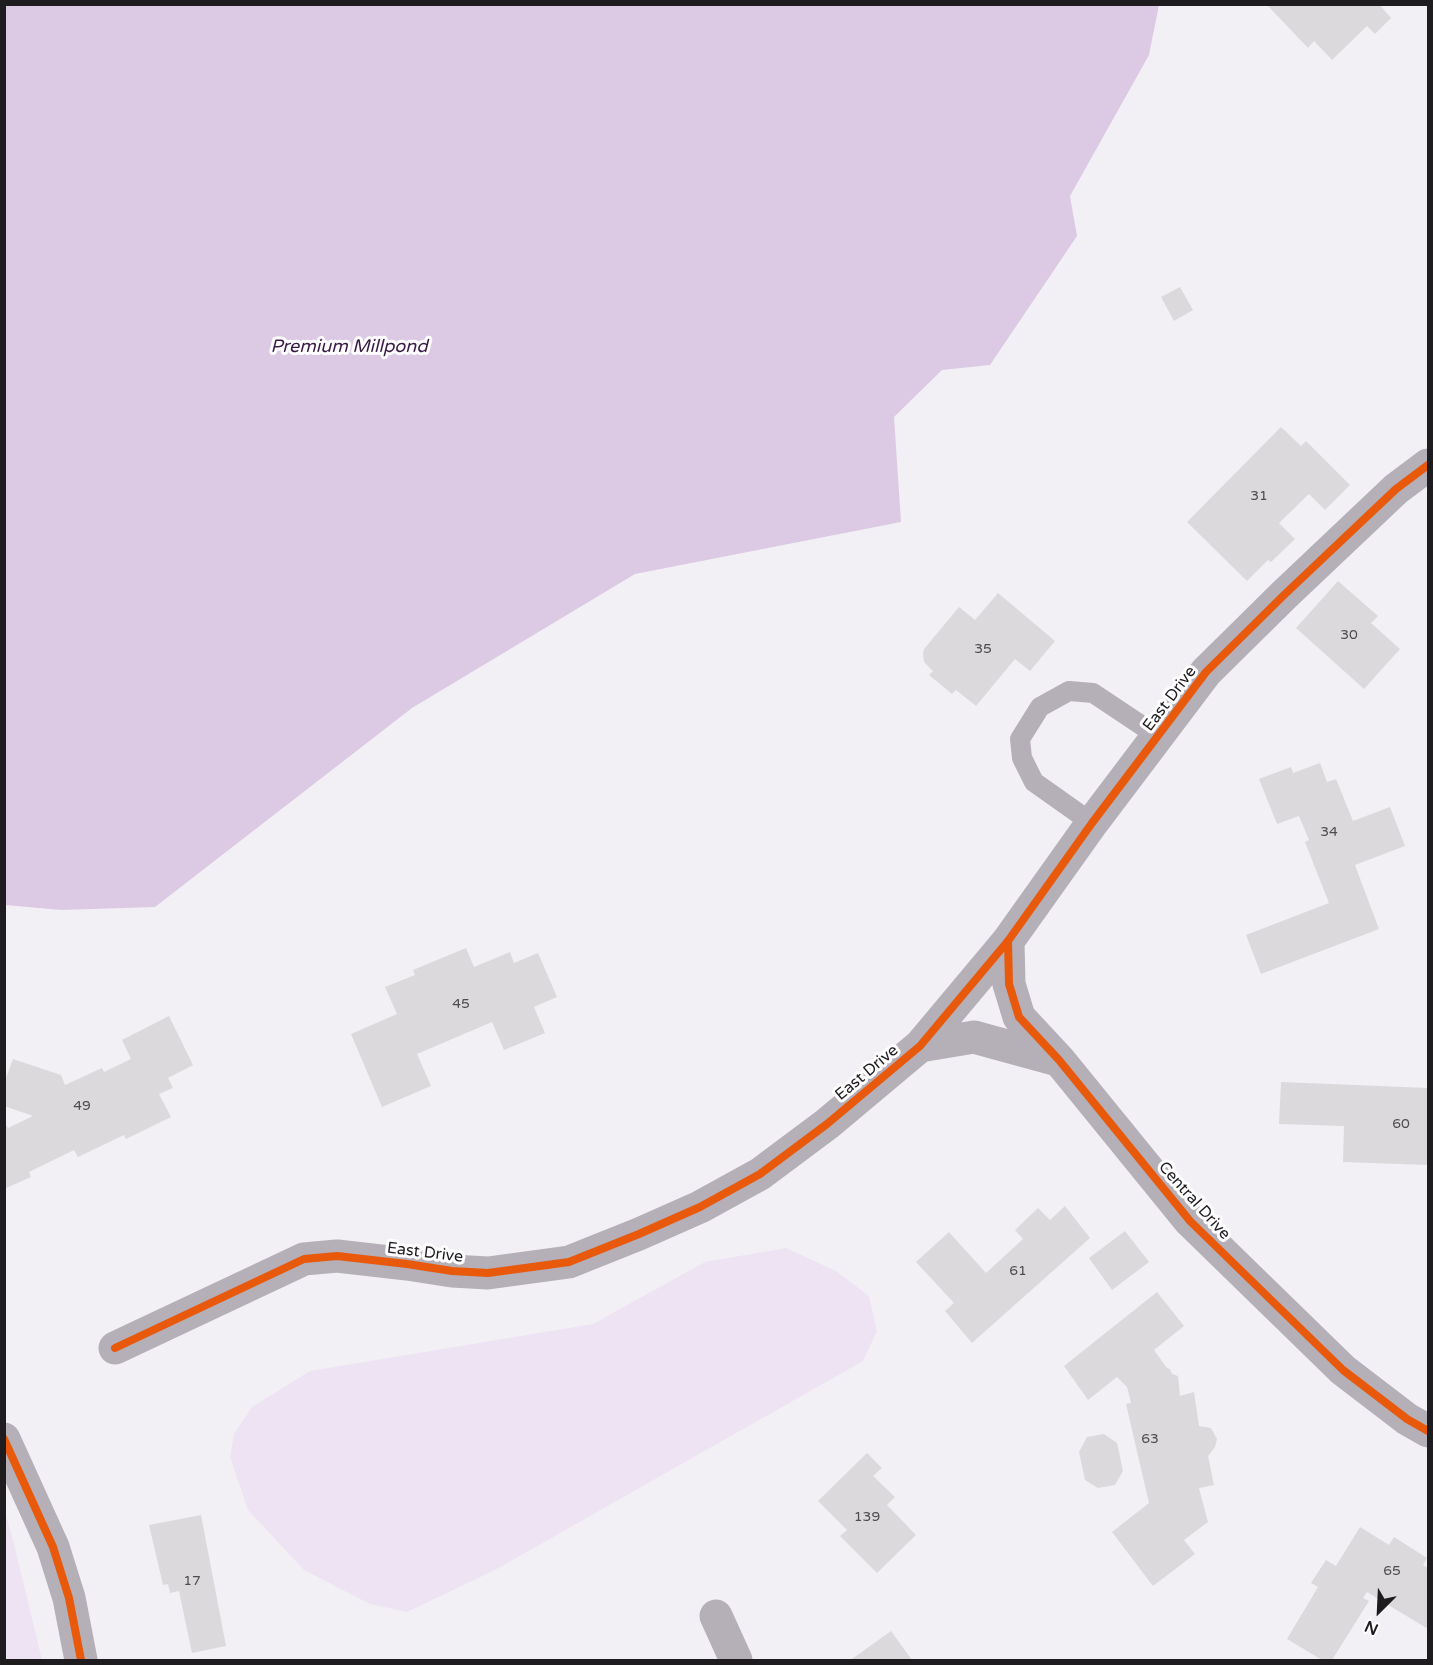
<!DOCTYPE html>
<html>
<head>
<meta charset="utf-8">
<style>
	body { margin:0 }
	#map { position:relative; width:1433px; height:1665px; overflow:hidden; background:#f2f0f4; font-family:"Varela Round",sans-serif }
	canvas { display:block }
	.frame { position:absolute; inset:0; border:6px solid #1e1c1f; pointer-events:none }
	.north { position:absolute; left:1349px; top:1581px; width:60px; height:60px; -webkit-text-stroke:4px #fefdfe; paint-order:stroke; rotate:204deg; font-size:16px; font-weight:700; line-height:24px; text-align:center; color:#1e1c1f }
	.north::after { content:''; display:block; margin:auto; width:21px; height:27px; background:#1e1c1f; clip-path:polygon(50% 0,100% 100%,50% 72%,0 100%) }
</style>
</head>
<body>
<div id="map">
<canvas width="1433" height="1665"></canvas>
<div class="frame"></div>
<div class="north">N</div>
</div>
<script>
const context = document.querySelector('canvas').getContext('2d');
context.lineJoin = 'round';
function paint(path, color) { context.fillStyle = color; context.fill(path, 'evenodd'); }
const poly = rows => new Path2D(rows.map(r => 'M' + r).join(''));
function stroke(path, color, width, dash) { context.strokeStyle = color; context.lineWidth = width; context.lineCap = dash ? 'butt' : 'round'; context.setLineDash(dash || []); context.stroke(path); }
function drawText(font, color, halo, rows, align = 'center') {
  context.font = font + ' "Varela Round",sans-serif'; context.lineWidth = 6; context.setLineDash([]); context.textBaseline = 'middle'; context.strokeStyle = halo; context.fillStyle = color; for (const [text, x, y, turn = 0] of rows) {
    context.save(); context.translate(x, y); context.rotate((+turn || 0) * Math.PI / 180); context.textAlign = isNaN(turn) ? turn : align; if (halo) context.strokeText(text, 0, 0); context.fillText(text, 0, 0); context.restore();
  }
}
paint(poly([
	[786,1248,836,1271,869,1296,877,1331,863,1361,495,1570,407,1612,370,1604,304,1570,248,1510,230,1457,234,1434,252,1407,310,1371,593,1324,705,1262],
	[4,1509,14,1544,42,1660,5,1660]
]), '#eee3f3');
paint(poly([
	[4,5,5,4,1159,5,1149,55,1070,196,1077,236,990,365,942,370,894,417,901,522,635,574,412,708,155,907,61,910,5,905]
]), '#dccae4');
paint(poly([
	[1266,4,1379,4,1391,18,1375,34,1367,26,1332,60,1314,41,1308,48],
	[1180,287,1193,310,1174,321,1161,297],
	[1281,427,1301,446,1306,441,1350,485,1325,510,1309,494,1279,523,1295,539,1271,562,1268,560,1247,581,1187,522],
	[1338,581,1378,616,1371,623,1400,649,1364,689,1296,628],
	[998,593,1055,641,1030,671,1015,659,976,706,956,690,952,694,929,675,933,671,924,662,923,654,924,649,959,607,975,620],
	[1320,763,1327,782,1336,779,1353,821,1390,807,1405,846,1355,865,1379,929,1261,974,1246,935,1329,903,1305,842,1309,840,1299,816,1277,824,1259,779,1291,767,1293,773],
	[466,948,474,967,510,952,514,963,538,953,557,997,534,1007,545,1033,504,1050,492,1022,417,1054,431,1086,382,1107,351,1034,397,1014,385,987,415,975,413,970],
	[169,1016,193,1065,168,1078,173,1088,159,1094,171,1117,126,1139,124,1135,78,1157,74,1150,29,1172,31,1177,4,1189,4,1126,6,1125,8,1128,33,1116,4,1106,4,1083,13,1059,61,1075,65,1085,102,1068,104,1072,131,1059,122,1040],
	[1281,1082,1428,1088,1428,1165,1343,1162,1344,1126,1279,1124],
	[1065,1206,1090,1238,972,1343,945,1311,954,1303,916,1262,949,1232,986,1273,1023,1239,1015,1230,1038,1208,1050,1220],
	[1125,1231,1149,1262,1112,1290,1089,1258],
	[1157,1292,1184,1326,1154,1350,1167,1368,1170,1369,1172,1374,1178,1376,1180,1396,1194,1392,1199,1426,1211,1428,1217,1439,1215,1447,1208,1456,1214,1485,1199,1488,1208,1522,1184,1540,1195,1554,1153,1586,1112,1532,1149,1503,1126,1404,1131,1403,1127,1387,1117,1377,1088,1400,1064,1366],
	[1104,1434,1117,1443,1123,1471,1115,1485,1098,1488,1085,1480,1079,1452,1087,1437],
	[867,1453,882,1468,873,1476,895,1497,887,1505,916,1535,877,1573,840,1536,847,1530,818,1501],
	[201,1515,226,1646,192,1653,179,1591,170,1593,168,1584,163,1585,149,1525],
	[1360,1527,1389,1545,1394,1537,1427,1558,1423,1565,1428,1568,1428,1629,1367,1592,1363,1598,1369,1601,1332,1660,1322,1660,1287,1639,1318,1587,1311,1583,1326,1560,1336,1566],
	[891,1631,912,1660,853,1660,852,1659]
]), '#dbd9dc');
stroke(poly([
	[1092,823,1034,782,1022,758,1020,739,1040,707,1069,691,1093,693,1159,737]
]), '#b5afb8', 20);
stroke(poly([
	[1008,941,1009,984,1019,1017,1059,1060,1190,1221,1343,1370,1407,1419,1428,1431],
	[920,1046,974,1037,1058,1060],
	[115,1348,304,1259,337,1256,407,1264,452,1271,488,1273,569,1262,639,1234,700,1207,760,1174,827,1124,920,1046,1008,941,1092,823,1206,672,1284,595,1396,489,1428,465],
	[4,1439,53,1547,69,1598,81,1660],
	[716,1616,736,1660]
]), '#b5afb8', 33);
stroke(poly([
	[1008,941,1009,984,1019,1017,1059,1060,1190,1221,1343,1370,1407,1419,1428,1431],
	[115,1348,304,1259,337,1256,407,1264,452,1271,488,1273,569,1262,639,1234,700,1207,760,1174,827,1124,920,1046,1008,941,1092,823,1206,672,1284,595,1396,489,1428,465],
	[4,1439,53,1547,69,1598,81,1660]
]), '#e8590c', 8);
drawText('14px', '#4e4c4f', null, [
	["31",1259,496],
	["30",1349,635],
	["35",983,649],
	["34",1329,832],
	["45",461,1004],
	["49",82,1106],
	["60",1401,1124],
	["61",1018,1271],
	["63",1150,1439],
	["139",867,1517],
	["65",1392,1571],
	["17",192,1581]
]);
drawText('16px', '#1e1c1f', '#fefdfe', [
	["East Drive",1170,699,-53],
	["East Drive",867,1073,-40],
	["Central Drive",1194,1201,48],
	["East Drive",425,1253,7]
]);
drawText('italic 18px', '#391a46', '#fefdfe', [
	["Premium Millpond",349,347]
]);
</script>
</body>
</html>
